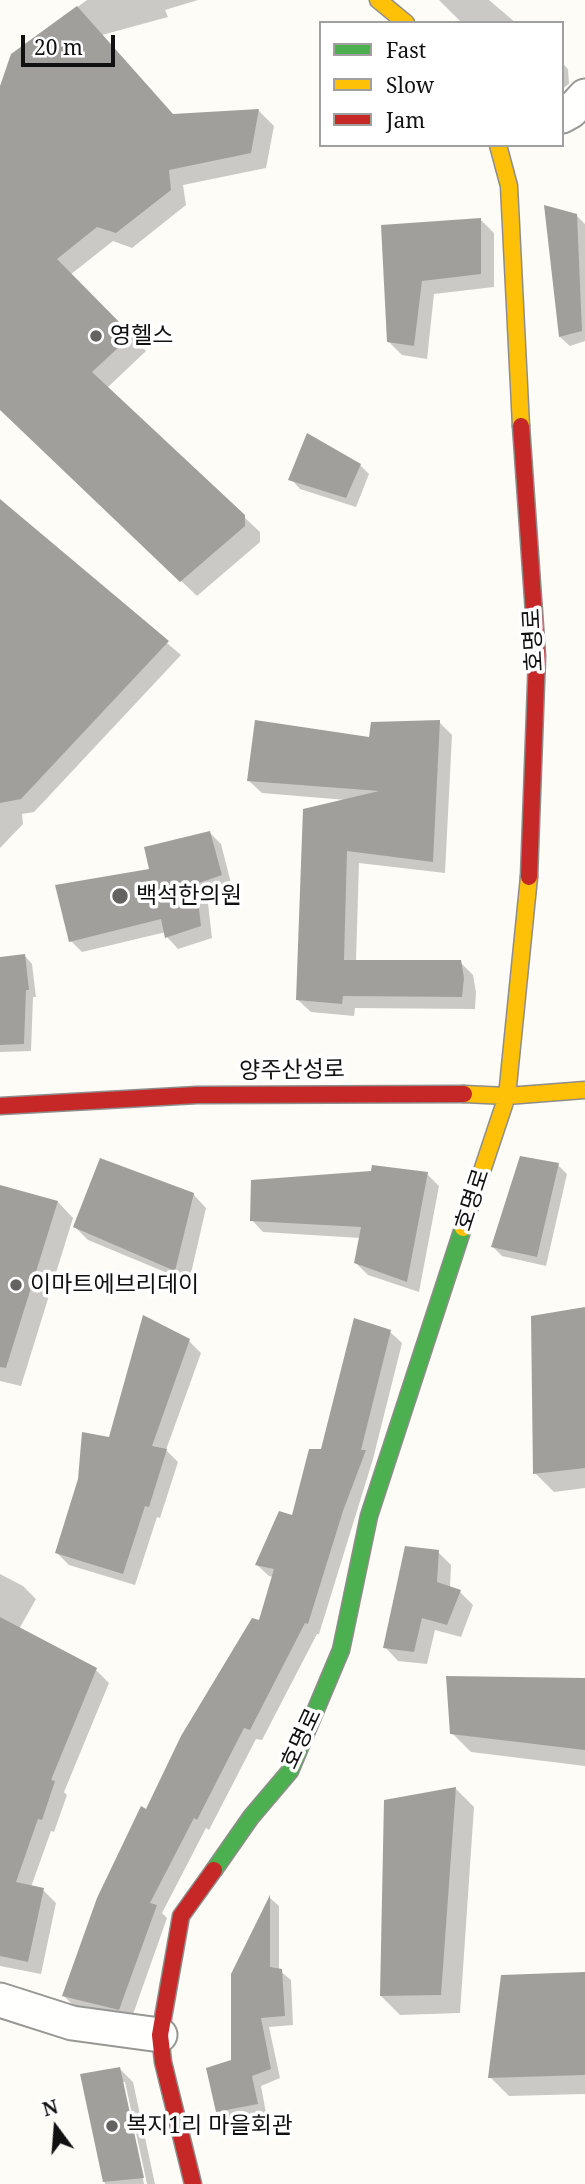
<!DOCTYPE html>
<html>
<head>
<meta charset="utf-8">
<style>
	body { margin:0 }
	#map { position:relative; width:585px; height:2184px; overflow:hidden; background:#fdfcf7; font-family:"Noto Serif",serif }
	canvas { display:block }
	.legend { position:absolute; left:319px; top:21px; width:245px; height:126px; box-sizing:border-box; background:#fff; border:2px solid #a0a0a0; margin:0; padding:9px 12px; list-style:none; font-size:21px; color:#111 }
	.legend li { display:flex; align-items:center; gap:14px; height:35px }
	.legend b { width:35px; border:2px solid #a0a0a0 }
	.north { position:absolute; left:21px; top:2093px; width:70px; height:70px; -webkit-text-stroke:5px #fff; paint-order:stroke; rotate:344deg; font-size:19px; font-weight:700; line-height:28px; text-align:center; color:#111 }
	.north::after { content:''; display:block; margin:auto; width:24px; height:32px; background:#111; clip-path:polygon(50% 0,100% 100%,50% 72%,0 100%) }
	.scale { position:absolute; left:21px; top:35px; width:94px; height:32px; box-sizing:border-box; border:4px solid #111; border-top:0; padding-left:9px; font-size:21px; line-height:24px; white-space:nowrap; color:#111; -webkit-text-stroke:5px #fff; paint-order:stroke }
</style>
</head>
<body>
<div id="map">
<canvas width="585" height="2184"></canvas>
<ul class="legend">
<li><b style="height:9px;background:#4caf50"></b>Fast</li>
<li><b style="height:9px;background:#ffc107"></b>Slow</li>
<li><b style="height:9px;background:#c62828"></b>Jam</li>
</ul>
<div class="north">N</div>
<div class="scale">20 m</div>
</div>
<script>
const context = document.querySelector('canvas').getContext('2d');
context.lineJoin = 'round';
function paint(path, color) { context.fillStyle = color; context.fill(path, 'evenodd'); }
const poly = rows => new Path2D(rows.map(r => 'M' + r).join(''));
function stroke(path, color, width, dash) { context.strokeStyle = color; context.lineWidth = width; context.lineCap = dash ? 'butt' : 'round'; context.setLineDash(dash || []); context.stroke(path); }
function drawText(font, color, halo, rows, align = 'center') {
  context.font = font + ' "Noto Serif","Noto Sans KR",serif'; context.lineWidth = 7; context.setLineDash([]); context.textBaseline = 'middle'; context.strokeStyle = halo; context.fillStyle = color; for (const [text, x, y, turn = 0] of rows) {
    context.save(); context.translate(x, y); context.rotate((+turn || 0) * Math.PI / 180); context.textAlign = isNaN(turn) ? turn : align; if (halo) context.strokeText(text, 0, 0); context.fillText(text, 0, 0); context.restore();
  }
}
paint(poly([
	[87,0,198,0,165,10,168,17,102,35,174,116,259,111,274,126,266,168,183,185,186,205,132,248,113,241,70,275,146,351,107,388,260,532,260,542,197,596,0,408,0,92,12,55],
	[439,0,489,0,516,23,462,23],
	[562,63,568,69,569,84,562,89],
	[576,215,585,224,585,341,570,346,560,337],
	[480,219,494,233,494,287,434,294,427,359,402,355,388,341,383,227],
	[360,465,369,474,356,507,300,489,291,479],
	[0,501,181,655,34,812,22,814,23,824,0,848],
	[439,722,452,735,445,873,359,863,356,961,460,962,473,975,476,992,475,1009,355,1008,354,1016,311,1012,298,1000,346,800,262,793,249,781,371,739],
	[210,833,221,844,232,887,207,895,212,938,178,949,167,937,166,932,82,952,71,941,151,870],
	[25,956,32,964,36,997,33,997,31,1051,0,1052,0,958],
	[558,1165,567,1174,546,1266,502,1256,493,1247],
	[372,1173,427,1174,439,1186,419,1292,368,1275,356,1263,360,1238,263,1232,252,1220],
	[0,1187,58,1202,73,1218,21,1386,0,1381],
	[193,1194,206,1208,189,1282,88,1240,75,1227],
	[585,1309,585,1488,554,1492,535,1473],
	[390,1332,402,1343,373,1459,319,1634,317,1634,262,1740,256,1739,209,1830,206,1828,162,1913,167,1918,131,2020,75,2007,64,1996,147,1812,260,1623,274,1577,269,1576,257,1565,293,1517,322,1451],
	[189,1341,201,1353,166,1450,178,1462,160,1518,157,1517,135,1585,69,1565,57,1553,111,1439],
	[438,1552,451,1565,450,1588,460,1592,473,1605,461,1637,435,1630,427,1664,398,1661,385,1647],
	[0,1574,23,1586,36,1599,19,1629,96,1670,109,1683,64,1792,67,1795,54,1832,51,1831,31,1887,43,1890,56,1903,41,1974,0,1966],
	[585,1680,585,1766,471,1752,452,1733],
	[456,1789,474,1807,460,2013,400,2015,381,1996],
	[270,1898,279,1906,279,1970,291,1980,293,2025,269,2027,280,2078,261,2086,266,2113,227,2120,218,2111,233,2061,233,1974],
	[585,1974,585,2094,509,2096,490,2077],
	[120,2069,133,2082,155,2184,147,2184,125,2082,122,2082,144,2184,105,2184,82,2075]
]), '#0003');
paint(poly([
	[77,6,173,114,259,109,251,153,169,170,171,190,116,233,97,227,57,259,132,335,92,372,245,515,245,526,180,582,0,410,0,86,11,54],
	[544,205,577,214,582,331,559,337],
	[481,218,481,274,422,281,414,346,387,342,381,225],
	[307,433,361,464,346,498,288,480],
	[0,499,169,641,21,799,0,803],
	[255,720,369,737,371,722,440,720,433,862,347,851,344,960,461,960,464,978,462,997,343,996,342,1004,296,1000,303,809,379,791,247,781],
	[210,831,222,875,196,884,201,926,165,938,161,919,69,942,55,885,149,869,144,847],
	[25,954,29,990,26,990,24,1044,0,1045,0,957],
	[520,1156,559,1163,537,1257,491,1247],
	[100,1158,194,1193,175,1271,73,1227],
	[372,1165,428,1172,407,1282,354,1263,361,1227,250,1221,251,1180,371,1171],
	[0,1185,58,1201,6,1368,0,1367],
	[585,1307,585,1468,533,1474,531,1316],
	[143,1315,190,1339,152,1446,167,1449,149,1507,145,1506,123,1574,55,1553,78,1479,82,1432,109,1437],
	[354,1318,391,1330,361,1450,366,1450,343,1511,308,1624,305,1623,250,1730,244,1728,197,1820,194,1818,150,1903,157,1905,119,2010,62,1996,97,1898,141,1806,146,1809,181,1736,252,1618,259,1620,274,1569,255,1565,279,1511,292,1515,309,1449,321,1449],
	[405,1546,439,1550,437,1582,461,1590,447,1625,422,1618,414,1652,383,1648],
	[0,1617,97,1668,51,1780,55,1781,42,1820,38,1819,16,1882,44,1888,28,1962,0,1956],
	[446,1676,585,1678,585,1750,450,1734],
	[456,1787,441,1995,380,1996,384,1800],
	[270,1895,270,1967,282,1969,285,2016,261,2018,271,2069,252,2076,258,2104,216,2112,206,2068,231,2060,231,1974],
	[585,1972,585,2075,488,2078,501,1975],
	[120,2067,144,2178,103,2182,80,2074]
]), '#a19f9c');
const street = poly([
	[562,116,571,111,585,96],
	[0,2000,72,2023,160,2035]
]);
const fast = poly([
	[214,1870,251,1817,290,1771,341,1650,369,1516,463,1228]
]);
const slow = poly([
	[378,0,406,23],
	[498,145,509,186,521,426],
	[464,1094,507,1096,585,1090],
	[463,1228,507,1096,529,877]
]);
const jam = poly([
	[521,426,537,656,529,877],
	[0,1106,197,1095,464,1094],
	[193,2184,163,2062,160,2035,181,1916,214,1870]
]);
stroke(street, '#979795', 37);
stroke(fast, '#8e8d8b', 19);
stroke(slow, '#8e8d8b', 19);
stroke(jam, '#8e8d8b', 19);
stroke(street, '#fffffe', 33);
stroke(fast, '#4caf50', 16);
stroke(slow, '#ffc107', 16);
stroke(jam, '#c62828', 16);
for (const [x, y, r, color] of [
	[96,336,7,"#646362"],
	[120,896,9,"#646362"],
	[16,1285,7,"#646362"],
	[112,2126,7,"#646362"]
]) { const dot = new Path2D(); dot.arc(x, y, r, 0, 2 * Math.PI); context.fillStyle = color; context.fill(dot); stroke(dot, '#fff', 2.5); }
drawText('23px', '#111', '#fff', [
	["영헬스",110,336],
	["백석한의원",136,896],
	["이마트에브리데이",30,1285],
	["복지1리 마을회관",126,2126]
], 'left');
drawText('23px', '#111', '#fff', [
	["호명로",534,640,-93],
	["양주산성로",292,1071,-1],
	["호명로",473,1200,-72],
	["호명로",302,1739,-65]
]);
</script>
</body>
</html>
